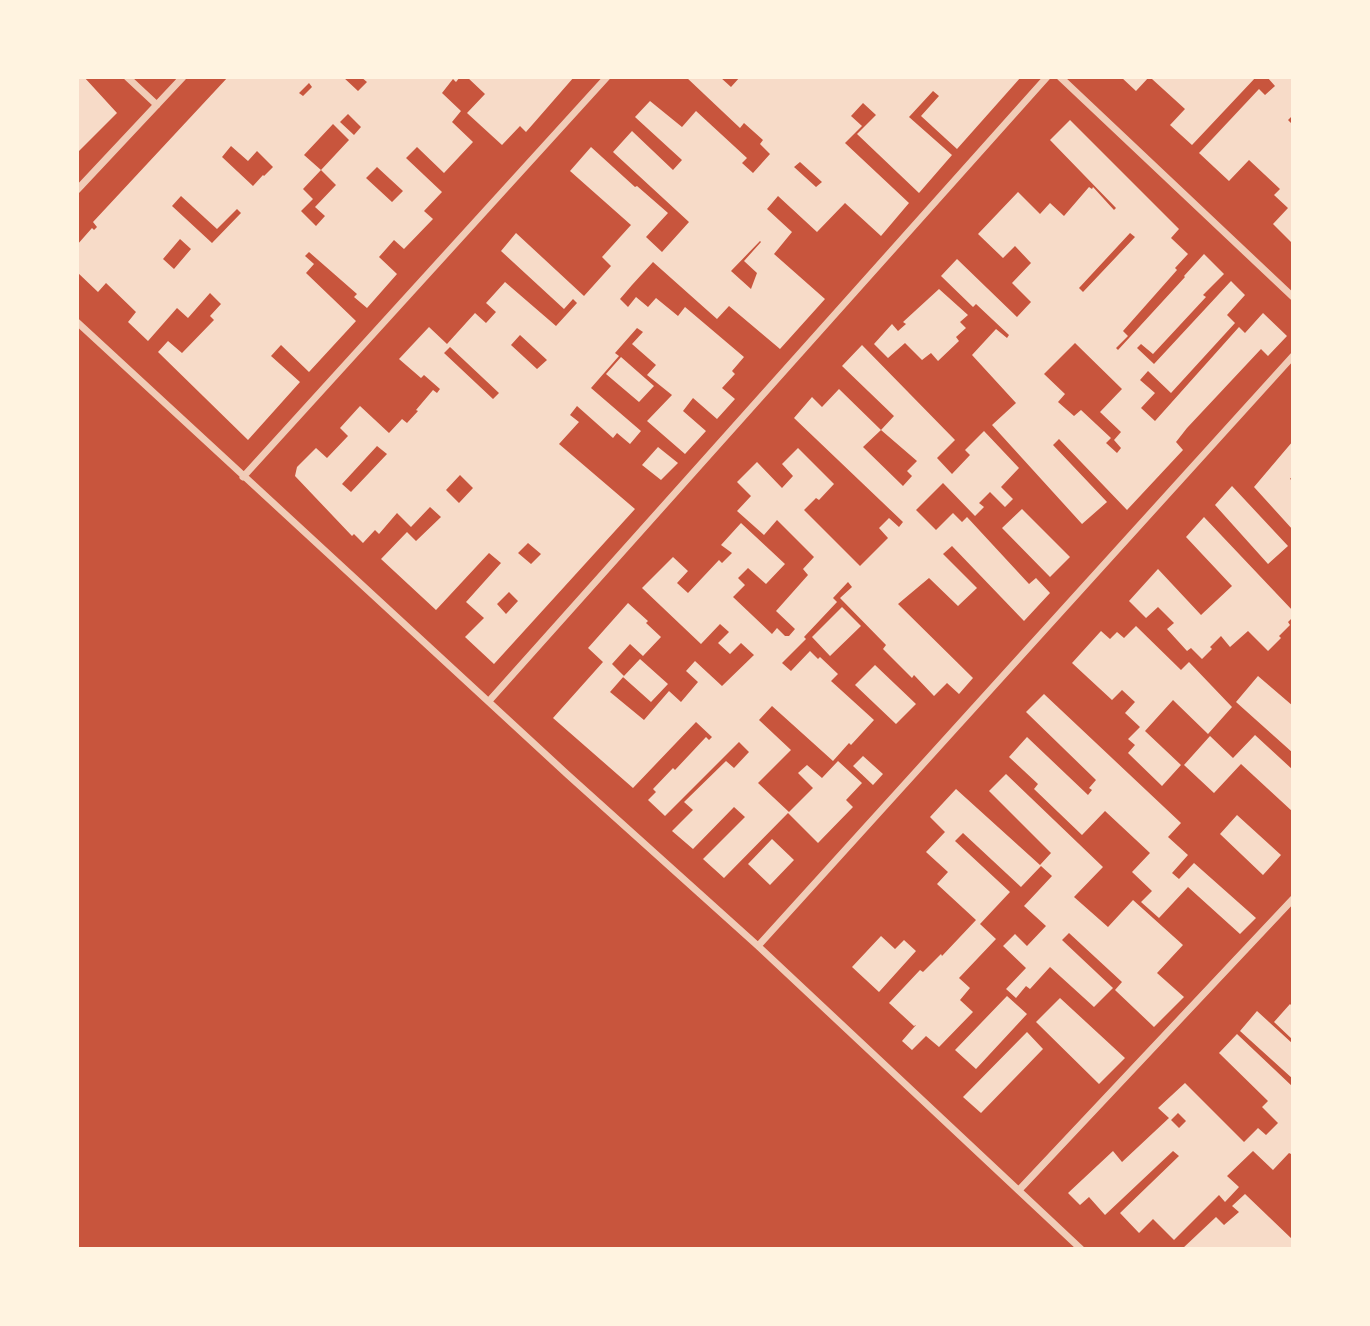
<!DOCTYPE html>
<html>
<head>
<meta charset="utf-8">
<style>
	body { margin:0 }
	#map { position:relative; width:1370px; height:1326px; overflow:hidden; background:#c8553d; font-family:Ubuntu,sans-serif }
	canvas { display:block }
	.frame { position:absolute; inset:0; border:79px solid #fff3e0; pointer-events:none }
</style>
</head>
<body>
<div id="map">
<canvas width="1370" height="1326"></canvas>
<div class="frame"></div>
</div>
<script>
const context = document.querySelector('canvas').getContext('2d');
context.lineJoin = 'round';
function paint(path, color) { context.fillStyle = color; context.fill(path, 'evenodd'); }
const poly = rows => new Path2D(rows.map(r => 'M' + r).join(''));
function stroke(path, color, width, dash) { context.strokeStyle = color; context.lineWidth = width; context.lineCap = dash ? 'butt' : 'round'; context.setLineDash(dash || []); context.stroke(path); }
paint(poly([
	[77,77,84,77,117,113,77,153],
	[228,77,343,77,358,91,367,82,361,77,460,77,456,82,453,79,442,93,461,111,452,122,473,142,444,173,417,147,406,158,442,192,424,211,433,219,404,249,394,240,379,257,397,274,367,308,354,297,357,294,309,252,305,256,314,264,306,273,356,321,309,372,281,345,271,356,300,382,248,440,158,352,168,341,182,353,214,320,210,316,221,304,210,293,188,318,177,308,148,341,128,322,136,312,106,283,98,292,77,272,77,245,92,228,94,230,97,227,93,222],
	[309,83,312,87,303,96,299,93],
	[348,114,361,127,354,135,340,122],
	[333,124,349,140,321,170,304,155],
	[231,146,248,161,257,151,273,167,264,176,263,175,253,186,222,157],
	[377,167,403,191,392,202,366,178],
	[321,170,336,185,315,207,325,216,316,226,301,211,313,199,303,189],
	[181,196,217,229,237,209,241,213,212,243,172,206],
	[180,239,191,249,174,269,163,259],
	[467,77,574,77,526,132,520,126,502,145,467,113,485,94],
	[686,77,720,77,731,87,740,77,1021,77,957,149,921,116,939,96,933,91,909,117,952,155,919,193,857,134,876,115,863,103,851,116,862,126,845,143,909,203,881,236,845,203,817,232,778,196,767,209,792,232,774,254,825,299,780,349,729,306,717,319,653,262,632,285,620,299,628,307,636,297,648,307,656,298,678,316,685,307,744,357,732,371,735,374,722,388,735,399,717,419,693,398,683,411,706,431,685,454,647,421,672,395,647,375,656,365,632,344,643,332,637,328,615,353,619,356,591,388,641,431,630,444,617,433,613,438,577,406,570,415,579,422,559,444,635,509,494,664,465,637,484,618,466,602,501,563,489,553,436,610,381,559,407,532,416,541,441,517,430,507,411,527,397,513,379,534,375,530,363,543,354,534,352,536,295,476,297,467,316,448,327,458,348,436,340,428,360,406,389,433,402,419,407,423,418,411,416,410,433,390,437,393,440,389,424,375,421,378,399,359,429,327,447,344,475,313,486,323,496,312,486,303,505,282,556,326,577,303,573,299,564,309,501,251,516,233,584,296,611,266,602,257,631,225,570,171,591,147,635,187,637,186,668,213,646,237,662,252,689,222,613,152,632,131,673,170,682,160,635,117,650,101,682,127,696,111,747,158,742,163,753,173,770,154,760,144,763,140,744,123,740,128],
	[800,162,822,182,816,187,794,167],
	[760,241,761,242,744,261,757,273,751,289,731,271],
	[520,335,547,360,537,369,511,345],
	[450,347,499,393,493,399,444,353],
	[377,446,387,454,351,492,342,484],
	[460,475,473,488,459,503,446,490],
	[528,543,541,554,531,564,518,553],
	[509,592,518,601,506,614,497,604],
	[1121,77,1149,77,1136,91],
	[1154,77,1256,77,1192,145,1170,125,1185,109,1152,79],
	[1267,77,1293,77,1293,115,1288,120,1293,125,1293,239,1291,242,1273,224,1288,208,1274,195,1280,189,1249,160,1229,181,1199,153,1259,89,1265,95,1275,86],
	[1070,120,1179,229,1171,238,1188,254,1175,268,1177,270,1123,331,1128,336,1116,348,1118,350,1185,277,1184,276,1204,254,1224,274,1203,295,1206,297,1153,354,1141,344,1137,348,1154,364,1231,281,1245,295,1227,315,1235,323,1171,393,1148,371,1140,380,1155,393,1141,408,1155,421,1239,327,1245,333,1263,313,1287,336,1268,356,1261,349,1187,428,1176,442,1183,450,1127,510,1059,439,1053,445,1107,502,1082,524,992,425,1016,403,972,355,996,329,1007,338,1009,335,976,304,973,307,941,276,957,259,1017,317,1031,302,1012,283,1031,263,1015,246,1003,258,978,234,1018,192,1040,214,1050,203,1064,216,1089,187,1092,189,1093,187,1114,210,1116,208,1050,140],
	[1130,233,1135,237,1083,292,1079,288],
	[1075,343,1122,389,1100,412,1121,432,1114,440,1121,448,1117,453,1106,443,1111,438,1081,410,1074,416,1058,402,1065,394,1044,374],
	[939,289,968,315,960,322,966,328,956,337,959,341,938,361,931,353,922,360,905,343,888,358,874,344,892,324,898,331,906,324,903,322],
	[862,345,955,440,937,458,952,474,970,455,965,450,984,431,1019,468,1001,487,1013,499,1005,507,990,492,979,503,984,507,975,516,943,483,916,510,936,530,953,513,962,522,967,517,1029,584,1036,578,1050,593,1024,621,952,546,943,554,977,588,958,606,929,578,898,604,973,678,959,694,947,683,934,696,914,675,912,678,883,649,886,645,840,598,852,587,848,582,833,598,837,602,804,637,806,639,782,663,791,671,810,651,818,659,820,657,838,674,831,681,874,720,851,745,849,743,833,761,772,706,759,720,791,750,758,783,789,812,813,788,798,773,807,765,822,778,838,761,862,783,846,800,853,807,818,843,788,813,724,878,703,859,745,817,734,807,693,849,672,831,693,810,684,802,726,761,734,768,749,752,739,742,665,816,648,800,656,792,653,789,673,768,675,770,706,737,709,740,712,737,696,722,633,788,553,718,603,662,588,648,628,603,648,621,646,623,661,637,643,656,630,644,612,664,624,676,610,692,644,720,669,691,681,702,698,682,686,671,695,661,722,686,754,655,741,643,730,654,718,643,729,632,720,624,701,644,642,588,673,557,688,571,677,583,688,593,719,560,722,563,732,553,721,545,741,523,785,564,766,584,748,568,738,578,745,585,733,597,772,634,777,628,785,636,789,636,795,629,776,611,808,575,803,569,814,557,777,520,764,535,737,511,751,496,737,482,757,462,782,488,793,476,782,464,798,448,834,484,819,500,816,498,804,510,860,566,888,538,879,528,889,518,899,527,903,522,794,418,812,397,822,407,839,389,881,430,863,447,903,486,912,476,907,471,917,461,881,430,894,416,842,366],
	[621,357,654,386,639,402,606,374],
	[1293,441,1293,475,1290,479,1293,481,1293,530,1254,487],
	[658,447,678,463,661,480,642,465],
	[1232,486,1288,546,1268,564,1215,505],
	[1022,509,1070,557,1050,577,1002,528],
	[1204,517,1293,611,1293,617,1288,622,1290,625,1279,636,1281,638,1268,651,1248,631,1230,647,1221,636,1210,647,1212,649,1202,659,1191,648,1187,651,1167,629,1174,623,1158,607,1146,618,1129,601,1158,569,1201,615,1232,586,1186,537],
	[842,607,861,626,830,656,812,637],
	[1136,626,1181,670,1189,662,1232,707,1208,734,1173,700,1145,731,1181,765,1162,786,1128,753,1135,745,1128,739,1140,727,1125,713,1135,702,1122,690,1112,700,1072,663,1101,631,1110,639,1117,632,1124,638],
	[640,659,668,684,651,702,623,677],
	[875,665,916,704,896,724,855,685],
	[1258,676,1293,706,1293,753,1236,702],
	[1044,694,1181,823,1168,837,1188,855,1172,873,1179,879,1194,863,1256,918,1240,934,1188,887,1159,918,1141,902,1152,891,1132,872,1150,853,1105,811,1082,835,1034,789,1038,784,1009,757,1027,737,1088,795,1092,790,1089,788,1096,780,1026,712],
	[1255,735,1293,770,1293,812,1241,764,1214,793,1184,765,1210,736,1233,758],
	[863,756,883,774,873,785,853,766],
	[1006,774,1103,867,1074,897,1108,927,1133,900,1183,945,1157,973,1184,997,1154,1027,1115,990,1122,982,1069,933,1062,940,1113,988,1094,1007,1050,967,1030,989,1026,986,1016,998,1006,989,1026,968,1003,946,1015,934,1027,946,1046,926,1024,906,1052,876,1041,866,1021,887,963,833,955,841,1010,892,980,924,996,939,959,978,970,988,960,1000,973,1012,939,1047,926,1036,912,1050,902,1041,916,1025,914,1026,889,1003,920,970,923,972,941,954,942,956,976,920,937,884,948,872,926,852,945,832,930,817,956,789,1040,865,1051,853,989,791],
	[1237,815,1281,855,1263,875,1220,834],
	[772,839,794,860,770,885,748,864],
	[881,936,895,949,904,940,916,951,879,992,852,967],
	[1007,996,1027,1014,976,1069,955,1050],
	[1060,998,1125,1058,1099,1084,1036,1022],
	[1290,1004,1293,1007,1293,1040,1274,1022],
	[1257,1011,1293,1044,1293,1079,1240,1031],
	[1027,1032,1043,1049,981,1113,963,1097],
	[1237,1034,1293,1087,1293,1155,1289,1153,1273,1170,1253,1151,1227,1176,1239,1187,1225,1202,1219,1195,1174,1240,1153,1219,1139,1233,1120,1213,1179,1156,1173,1151,1105,1215,1089,1197,1080,1205,1068,1193,1113,1151,1122,1162,1169,1118,1158,1108,1185,1083,1244,1142,1258,1128,1266,1135,1278,1123,1262,1107,1268,1101,1219,1053],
	[1178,1113,1186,1121,1179,1128,1171,1120],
	[1245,1194,1293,1240,1293,1249,1182,1249,1216,1217,1224,1225,1239,1212,1232,1206]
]), '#f7dbc8');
stroke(poly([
	[127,77,157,105],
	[1060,77,1293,297],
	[77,190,183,77],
	[77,322,568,775,758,946,1081,1249],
	[243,477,607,77],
	[489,701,1047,77],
	[758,946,1293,356],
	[1020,1189,1293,899]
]), '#f1ccb7', 7);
</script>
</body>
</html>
